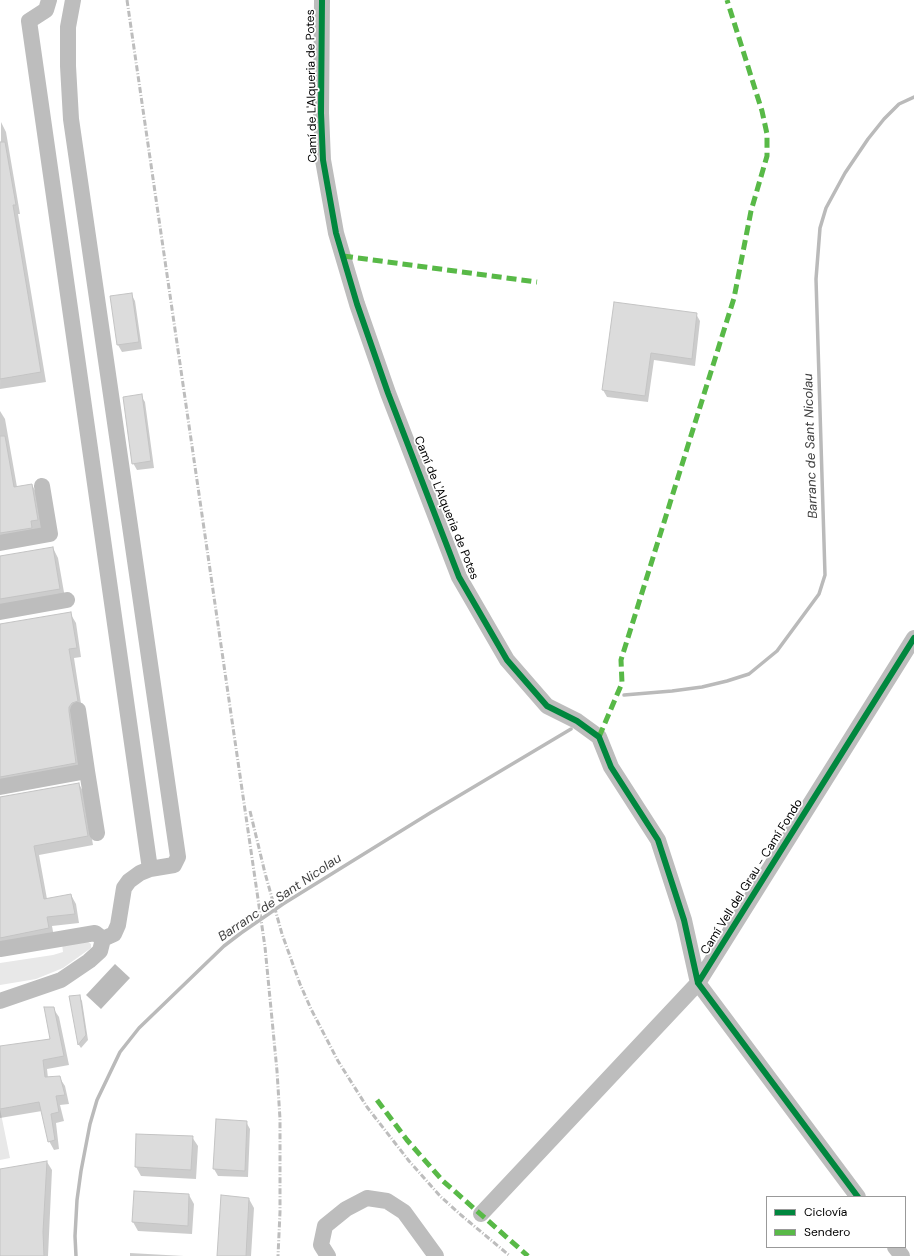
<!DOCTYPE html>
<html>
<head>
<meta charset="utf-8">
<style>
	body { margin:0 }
	#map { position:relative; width:914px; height:1256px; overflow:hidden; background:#fff; font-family:"DM Sans",sans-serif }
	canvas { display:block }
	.legend { position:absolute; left:766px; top:1196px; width:140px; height:52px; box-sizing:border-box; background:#fff; border:1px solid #999; margin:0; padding:5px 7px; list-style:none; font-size:12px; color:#000 }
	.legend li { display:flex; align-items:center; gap:8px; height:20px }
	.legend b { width:20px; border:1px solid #999 }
</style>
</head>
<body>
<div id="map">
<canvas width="914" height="1256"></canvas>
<ul class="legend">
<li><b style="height:5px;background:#00873e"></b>Ciclovía</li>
<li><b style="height:5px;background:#58b947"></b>Sendero</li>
</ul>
</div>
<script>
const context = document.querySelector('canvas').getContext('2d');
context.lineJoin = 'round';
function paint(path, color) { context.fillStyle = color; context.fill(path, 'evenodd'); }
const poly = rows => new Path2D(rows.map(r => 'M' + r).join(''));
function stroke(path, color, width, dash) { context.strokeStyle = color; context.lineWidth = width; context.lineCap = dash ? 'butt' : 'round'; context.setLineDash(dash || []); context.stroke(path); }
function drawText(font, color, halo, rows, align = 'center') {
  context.font = font + ' "DM Sans",sans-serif'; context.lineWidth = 3.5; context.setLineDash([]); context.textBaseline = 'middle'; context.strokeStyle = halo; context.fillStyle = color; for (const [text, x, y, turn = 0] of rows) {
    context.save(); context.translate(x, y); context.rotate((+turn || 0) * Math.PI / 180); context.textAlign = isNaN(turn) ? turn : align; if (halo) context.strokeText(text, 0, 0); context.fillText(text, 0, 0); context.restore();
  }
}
paint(poly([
	[88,942,91,944,91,948,63,968,36,979,0,985,0,963,53,955,63,952,62,944],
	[0,1109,10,1158,0,1160]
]), '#e8e8e8');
paint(poly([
	[115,964,130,978,101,1009,86,995]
]), '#bababa');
paint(poly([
	[1,122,6,132,20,214,18,214,46,382,0,389],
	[131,294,135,301,142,349,122,352,118,345,111,297],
	[696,314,700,321,695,366,654,360,648,402,607,397,603,390],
	[141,396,145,402,154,468,137,470,133,463],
	[0,411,5,419,17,487,32,485,37,494,43,529,0,543],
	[53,548,58,558,65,598,0,609,0,557],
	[70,613,76,623,81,657,74,658,82,710,81,772,0,787,0,625],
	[79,784,84,793,93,845,39,855,47,899,71,895,76,904,79,923,52,926,54,937,0,947,0,798],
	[79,996,82,1001,88,1040,81,1048,79,1045,71,997],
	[53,1008,59,1017,69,1065,47,1069,48,1078,59,1077,65,1086,69,1104,60,1105,64,1121,56,1123,59,1149,54,1150,49,1141,42,1111,0,1118,0,1048,51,1039],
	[216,1120,246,1122,250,1129,248,1177,218,1176,214,1169],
	[192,1137,198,1146,196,1179,141,1176,136,1167],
	[47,1162,52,1170,48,1256,0,1256,0,1170],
	[189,1195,194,1204,192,1234,138,1231,133,1222],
	[249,1199,254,1208,251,1256,218,1256],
	[130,1253,184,1256,130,1256]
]), '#0003');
stroke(poly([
	[624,695,672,691,702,687,727,681,749,674,777,651,819,594,825,575,816,279,820,228,826,208,845,173,868,139,884,119,899,104,914,97],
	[76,1256,75,1236,77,1200,81,1171,90,1124,97,1100,120,1052,139,1028,224,946,241,933,283,904,430,813,571,729]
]), '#bababa', 3.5);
const building = poly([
	[0,142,5,142,16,205,13,205,41,372,0,379,0,142],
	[132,293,139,342,117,345,110,296,132,293],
	[614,302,697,313,692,359,651,353,645,396,602,390,614,302],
	[142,394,151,461,132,464,123,397,142,394],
	[0,436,5,436,14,487,32,484,38,520,31,521,32,528,0,533,0,436],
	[53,547,60,589,0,599,0,556,53,547],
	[71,612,77,648,69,649,78,701,72,703,69,707,69,711,76,763,0,777,0,624,71,612],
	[79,783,88,836,34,846,44,899,71,894,75,914,47,917,49,928,0,938,0,797,79,783],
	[80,995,86,1035,78,1045,69,996,80,995],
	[44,1007,54,1007,64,1056,43,1060,45,1077,60,1076,65,1095,56,1096,59,1112,51,1114,55,1140,48,1142,39,1102,0,1109,0,1046,50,1039,44,1007],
	[216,1119,247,1121,245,1171,213,1169,216,1119],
	[136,1134,193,1136,191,1170,135,1167,136,1134],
	[47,1161,43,1232,44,1256,0,1256,0,1169,47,1161],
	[134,1191,189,1194,188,1226,132,1222,134,1191],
	[221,1195,249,1198,246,1256,217,1256,221,1195]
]);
paint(building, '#dcdcdc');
stroke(building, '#c4c4c4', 1);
stroke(poly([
	[49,0,46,10,29,21,150,869],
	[73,0,68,27,68,66,71,119,178,857,174,865,150,869,140,873,129,881,124,888,118,925,114,934,103,939],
	[322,0,321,113,323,160,336,233,357,304,388,393,459,577,507,660,547,706,577,721,599,737,611,767,658,840,684,920,698,983,858,1197],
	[0,543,50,534,42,486],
	[0,612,67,600],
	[87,771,97,833],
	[0,787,87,771,78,710],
	[0,949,95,933,103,939],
	[0,1001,61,980,89,961,100,951,103,939],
	[481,1214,698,983,914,638],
	[895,1247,902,1256],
	[328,1256,321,1245,325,1226,346,1209,367,1198,387,1201,404,1212,436,1256]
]), '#bdbdbd', 16);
stroke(poly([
	[127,0,265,947,277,1071,280,1119,280,1212,278,1256],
	[250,811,265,873,282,934,300,984,311,1009,338,1061,367,1107,409,1161,441,1197,461,1215,510,1256]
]), '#bdbdbd', 3, [6, 2, 1, 2]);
stroke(poly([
	[343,256,537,282],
	[599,737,622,683,621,660,734,298,751,211,767,156,767,134,762,111,727,0],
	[377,1100,407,1140,443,1181,528,1256]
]), '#58b947', 5, [10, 5]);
stroke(poly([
	[322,0,321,113,323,160,336,233,357,304,388,393,459,577,507,660,547,706,577,721,599,737,611,767,658,840,684,920,698,983,858,1197],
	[698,983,914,638]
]), '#00873e', 6);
drawText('12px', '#000', '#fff', [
	["Camí de L'Alqueria de Potes",312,86,-91],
	["Camí de L'Alqueria de Potes",446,508,68],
	["Camí Vell del Grau - Camí Fondo",752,877,-58]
]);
drawText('italic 13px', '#3e3e3e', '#fff', [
	["Barranc de Sant Nicolau",811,446,-92],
	["Barranc de Sant Nicolau",280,898,-34]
]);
</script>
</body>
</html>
